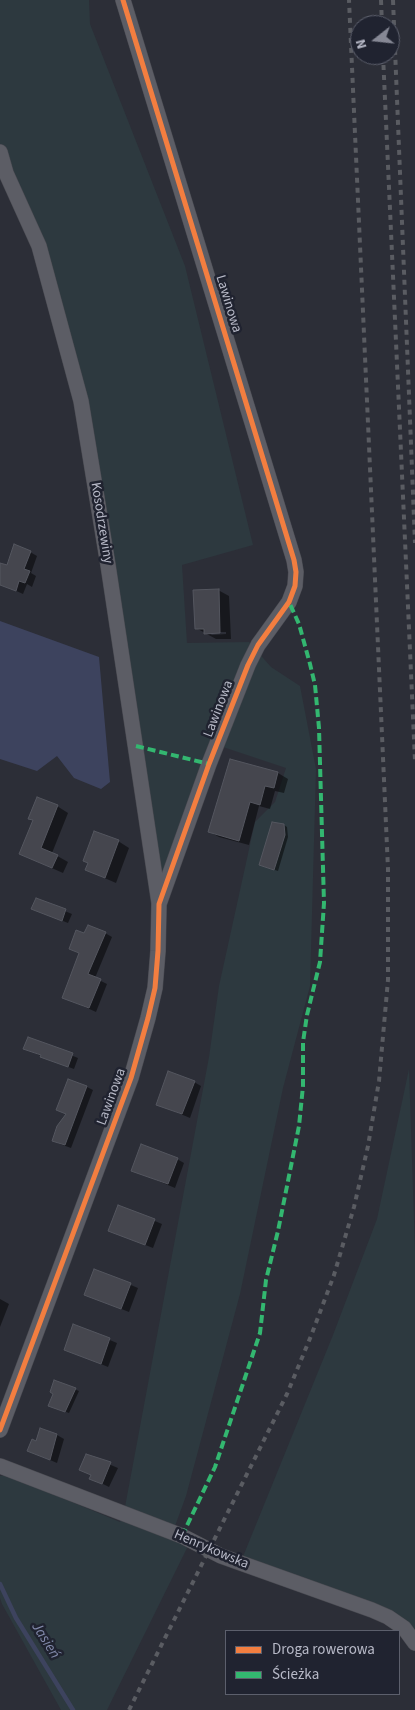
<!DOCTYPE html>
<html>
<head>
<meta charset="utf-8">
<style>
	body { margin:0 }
	#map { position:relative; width:415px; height:1710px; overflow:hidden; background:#2c2e37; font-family:"Source Sans 3",sans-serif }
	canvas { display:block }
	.legend { position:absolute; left:225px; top:1630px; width:175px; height:65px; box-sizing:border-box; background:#202330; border:1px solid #5c5f6c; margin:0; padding:6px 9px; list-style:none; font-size:15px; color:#b7b9c7 }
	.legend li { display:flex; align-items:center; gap:10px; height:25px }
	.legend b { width:25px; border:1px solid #5c5f6c }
	.north { position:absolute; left:350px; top:15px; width:50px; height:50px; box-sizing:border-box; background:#202330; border:1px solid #5c5f6c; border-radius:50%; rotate:254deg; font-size:14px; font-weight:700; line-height:20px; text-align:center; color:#b7b9c7 }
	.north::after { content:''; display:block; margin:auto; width:18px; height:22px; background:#868895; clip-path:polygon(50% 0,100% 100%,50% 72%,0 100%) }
</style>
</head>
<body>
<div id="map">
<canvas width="415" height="1710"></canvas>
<ul class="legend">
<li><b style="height:6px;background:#f27e40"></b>Droga rowerowa</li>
<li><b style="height:6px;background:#33b770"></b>Ścieżka</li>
</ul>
<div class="north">N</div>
</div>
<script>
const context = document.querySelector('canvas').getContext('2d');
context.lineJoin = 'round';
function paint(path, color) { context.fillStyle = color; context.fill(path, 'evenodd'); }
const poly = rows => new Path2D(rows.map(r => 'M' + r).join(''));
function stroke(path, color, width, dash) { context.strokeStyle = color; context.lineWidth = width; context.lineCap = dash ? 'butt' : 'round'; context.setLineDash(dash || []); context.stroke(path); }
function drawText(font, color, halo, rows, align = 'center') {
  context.font = font + ' "Source Sans 3",sans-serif'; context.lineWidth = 5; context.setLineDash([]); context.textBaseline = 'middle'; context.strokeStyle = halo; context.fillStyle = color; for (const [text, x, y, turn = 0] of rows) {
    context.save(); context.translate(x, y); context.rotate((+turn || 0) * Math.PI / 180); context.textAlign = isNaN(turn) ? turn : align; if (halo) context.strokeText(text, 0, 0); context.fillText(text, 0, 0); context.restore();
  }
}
paint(poly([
	[0,0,89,0,90,24,185,266,253,545,182,565,187,643,249,642,271,667,300,686,316,769,310,986,283,1088,240,1294,186,1496,171,1537,189,1544,107,1710,61,1710,2,1604,0,1598,0,1476,5,1475,12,1477,120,1522,125,1507,209,1057,219,986,255,822,275,802,286,768,217,745,159,904,81,401,39,246,0,152],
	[409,1069,415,1251,415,1629,394,1614,242,1559,333,1335,377,1219]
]), '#2d393f');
paint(poly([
	[0,621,99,657,110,782,101,789,74,778,57,756,37,771,0,759]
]), '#3d435e');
paint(poly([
	[30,552,37,556,31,573,36,576,32,587,27,584,23,594,1,584,0,569],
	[218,590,229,596,231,639,216,639,196,628],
	[207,632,226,632,226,634,212,635],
	[230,760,278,773,288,779,284,793,275,791,270,809,259,806,249,845,219,837,210,832],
	[57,806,68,813,52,853,68,862,63,873,20,854],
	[284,825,287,827,288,837,278,871,263,866],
	[118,841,129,848,116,883,86,870],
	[36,899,72,914,68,923,33,909],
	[105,933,112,937,95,978,107,984,96,1012,63,997,80,954,70,949,85,935],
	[28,1038,78,1058,74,1069,47,1059,25,1048],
	[194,1082,201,1086,190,1118,157,1104],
	[87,1087,93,1090,71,1148,60,1144,53,1140],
	[177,1159,184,1163,175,1188,132,1170],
	[119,1206,162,1224,153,1248,110,1231],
	[95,1270,138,1288,129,1312,86,1295],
	[0,1299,9,1304,0,1327],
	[74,1325,117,1343,108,1367,65,1349],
	[55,1381,79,1391,69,1413,53,1407],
	[57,1435,64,1439,57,1463,29,1451,37,1443],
	[87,1455,118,1468,109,1487,91,1478,92,1475,87,1473]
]), '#0007');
stroke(poly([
	[0,1584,16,1618,73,1710]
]), '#3d435e', 4.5);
const building = poly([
	[14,544,31,551,24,569,30,571,25,583,19,581,16,591,0,585,0,563,7,565,14,544],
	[219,589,220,633,204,634,204,629,195,629,193,590,219,589],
	[230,759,278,772,274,788,265,786,260,805,250,802,239,841,208,832,230,759],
	[37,797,58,805,41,848,58,855,52,868,19,854,33,820,28,819,37,797],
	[272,822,284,824,285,835,274,870,259,865,272,822],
	[94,831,119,840,105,878,85,870,88,863,83,861,94,831],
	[36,898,66,909,62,921,31,909,36,898],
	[88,925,106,932,88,974,101,979,89,1008,62,998,79,953,69,949,76,930,84,933,88,925],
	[28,1037,73,1053,68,1067,40,1057,41,1055,23,1049,28,1037],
	[168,1071,195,1081,182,1114,156,1105,168,1071],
	[68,1079,87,1086,65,1145,52,1141,57,1126,66,1114,56,1110,68,1079],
	[141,1144,178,1158,168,1184,131,1171,141,1144],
	[118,1205,155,1219,145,1245,108,1231,118,1205],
	[94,1269,131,1283,121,1309,84,1295,94,1269],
	[73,1324,110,1338,101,1364,64,1350,73,1324],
	[54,1380,76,1388,65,1412,48,1406,53,1394,50,1392,54,1380],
	[40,1428,57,1434,50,1460,27,1451,32,1439,36,1441,40,1428],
	[86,1454,111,1462,102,1484,89,1479,91,1475,79,1470,86,1454]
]);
paint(building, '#45464e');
stroke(building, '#54565f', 1);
const minor = poly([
	[0,152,6,173,39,246,81,401,108,565,159,903],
	[0,1430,131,1078,148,1018,155,988,158,951,159,904,209,764,248,665,258,645,289,602,295,586,296,572,294,560,123,0],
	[0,1466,182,1536,221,1556,372,1610,388,1617,404,1628,415,1643]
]);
stroke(minor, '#484950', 16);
stroke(minor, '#5c5d65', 15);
stroke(poly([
	[381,0,382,25],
	[393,0,415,543],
	[383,55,415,761],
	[129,1710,287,1394,311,1336,334,1275,354,1207,368,1146,379,1081,388,980,388,869,349,0]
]), '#5a5c62', 4, [5, 5]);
stroke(poly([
	[136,746,209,764],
	[182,1536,215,1467,260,1333,266,1280,278,1231,299,1126,303,1086,303,1042,307,1015,320,962,324,903,319,728,315,685,310,664,299,624,289,602]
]), '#33b770', 4, [8, 4]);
stroke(poly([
	[0,1430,131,1078,148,1018,155,988,158,951,159,904,209,764,248,665,258,645,289,602,295,586,296,572,294,560,123,0]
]), '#f27e40', 5);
drawText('14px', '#b7b9c7', '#202330', [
	["Lawinowa",228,304,73],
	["Kosodrzewiny",101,523,81],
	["Lawinowa",219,709,-69],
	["Lawinowa",112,1097,-70],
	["Henrykowska",211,1550,23]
]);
drawText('italic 15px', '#8289aa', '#202330', [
	["Jasień",45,1641,58]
]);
</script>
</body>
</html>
